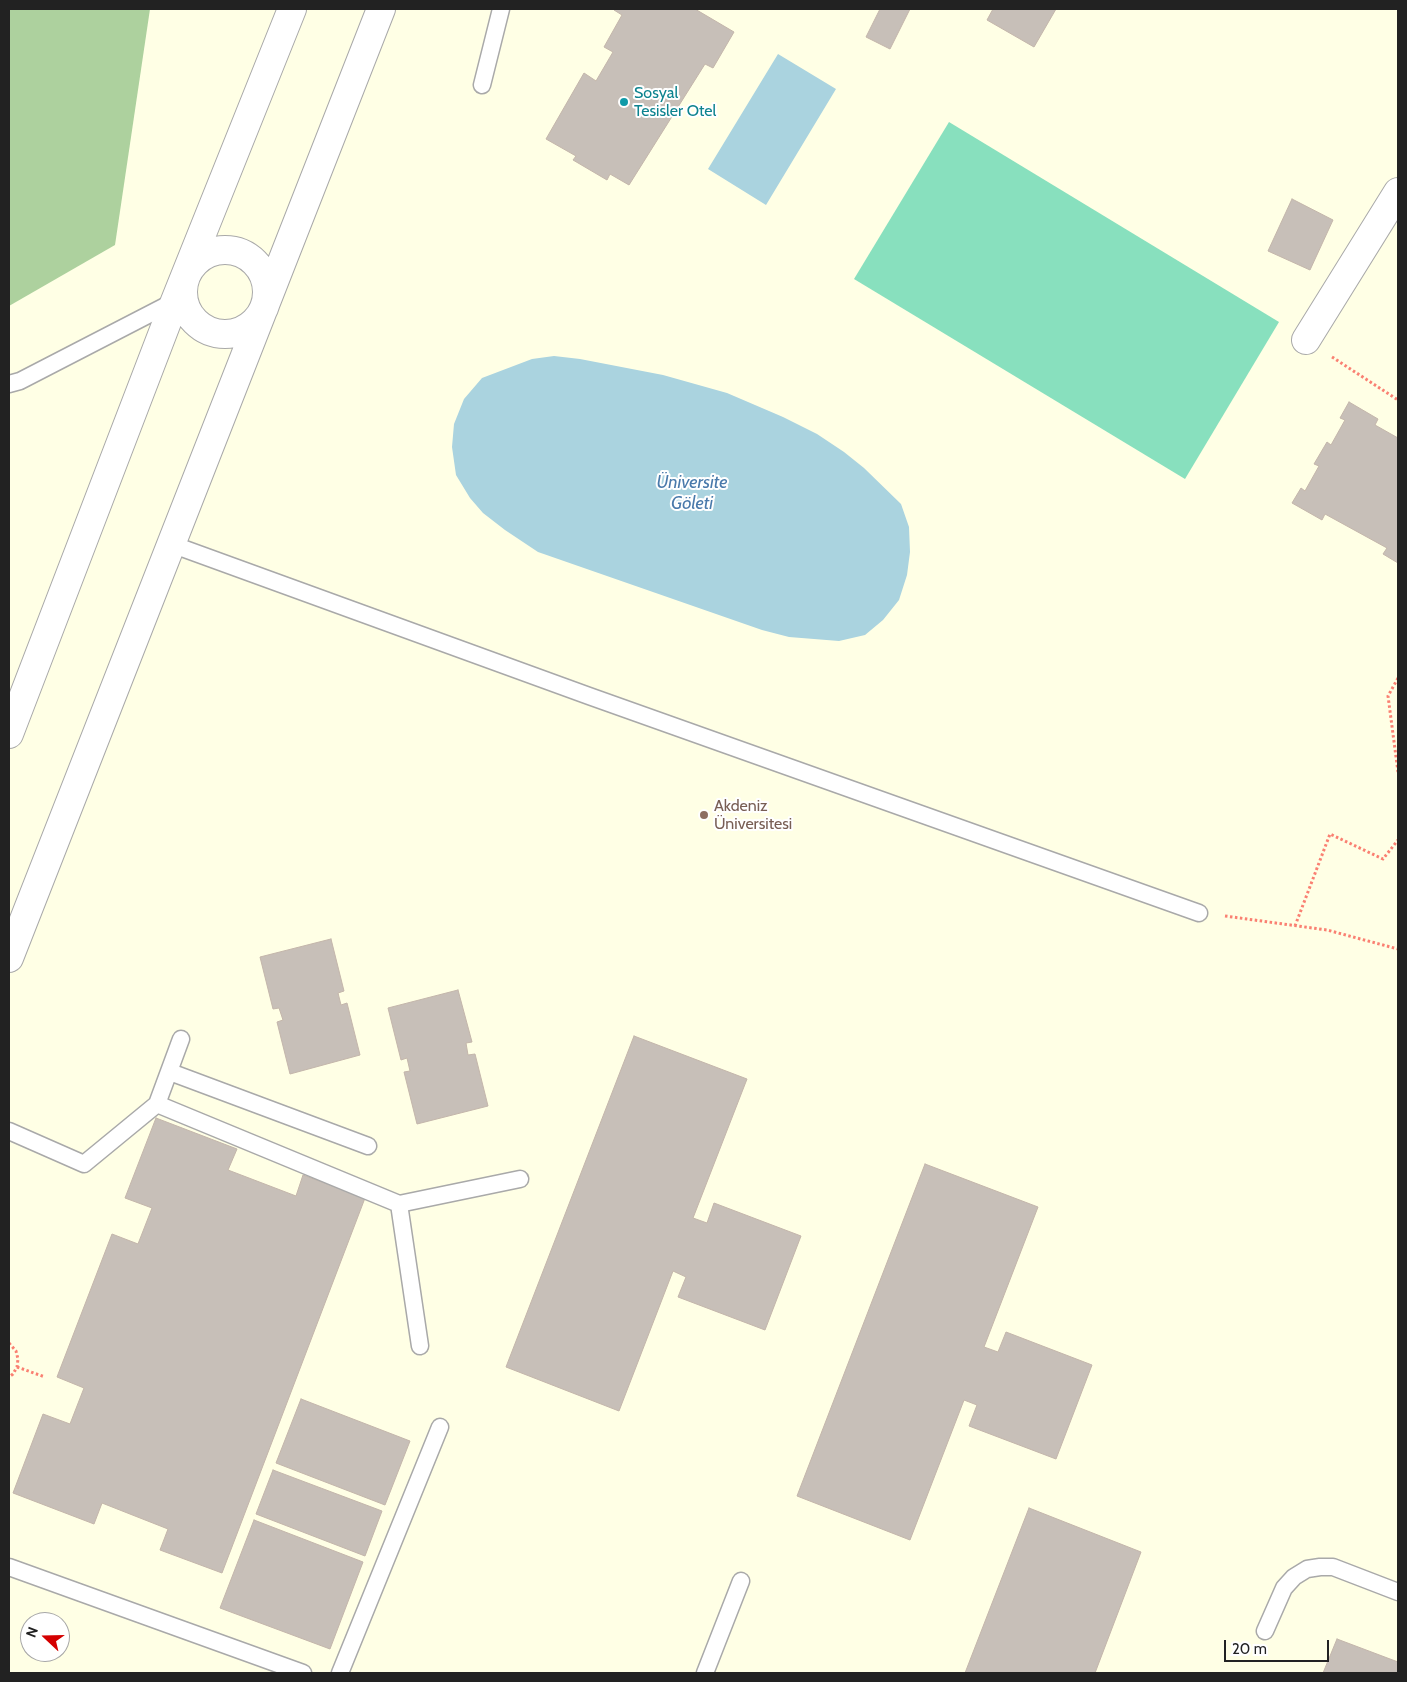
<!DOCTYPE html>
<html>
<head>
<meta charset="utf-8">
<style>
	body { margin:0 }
	#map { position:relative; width:1407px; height:1682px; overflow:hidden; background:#f2efe9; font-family:Cabin,sans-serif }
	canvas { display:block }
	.frame { position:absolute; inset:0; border:10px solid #222; pointer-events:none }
	.north { position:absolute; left:20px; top:1612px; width:50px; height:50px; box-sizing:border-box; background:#fff; border:1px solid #a7a7a7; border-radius:50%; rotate:291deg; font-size:14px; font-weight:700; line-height:20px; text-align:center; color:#222 }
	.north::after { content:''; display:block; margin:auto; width:18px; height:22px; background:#d40000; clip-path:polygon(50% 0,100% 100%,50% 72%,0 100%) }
	.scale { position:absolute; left:1224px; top:1640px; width:105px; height:22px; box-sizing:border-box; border:2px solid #222; border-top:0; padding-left:6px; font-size:15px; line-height:18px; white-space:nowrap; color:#222; -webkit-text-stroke:4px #fff; paint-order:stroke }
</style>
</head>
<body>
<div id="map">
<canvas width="1407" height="1682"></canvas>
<div class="frame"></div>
<div class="north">N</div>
<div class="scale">20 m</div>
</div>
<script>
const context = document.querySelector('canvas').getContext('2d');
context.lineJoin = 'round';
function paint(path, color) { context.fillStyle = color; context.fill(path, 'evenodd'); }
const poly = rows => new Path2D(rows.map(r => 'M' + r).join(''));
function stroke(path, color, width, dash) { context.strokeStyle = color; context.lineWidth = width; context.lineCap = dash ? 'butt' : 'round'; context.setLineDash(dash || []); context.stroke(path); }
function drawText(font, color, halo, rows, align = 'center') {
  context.font = font + ' Cabin,sans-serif'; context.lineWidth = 4; context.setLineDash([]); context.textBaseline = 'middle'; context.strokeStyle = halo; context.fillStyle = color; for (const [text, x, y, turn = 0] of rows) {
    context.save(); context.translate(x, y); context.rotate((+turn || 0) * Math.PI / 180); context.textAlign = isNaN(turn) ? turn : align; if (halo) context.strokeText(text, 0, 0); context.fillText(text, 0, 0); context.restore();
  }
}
paint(poly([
	[9,9,1398,9,1398,1673,9,1673],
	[30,1622,60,1622,60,1652,30,1652]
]), '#ffffe5');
paint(poly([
	[9,9,150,9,115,245,9,306]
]), '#add19e');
paint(poly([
	[949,122,1279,322,1185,479,854,279]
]), '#88e0be');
paint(poly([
	[778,54,836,89,766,205,708,169],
	[554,356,580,359,663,375,727,393,783,417,817,434,844,452,864,468,901,504,909,527,910,552,907,575,899,600,883,620,865,635,839,641,789,637,762,630,538,552,505,530,483,513,470,498,456,475,452,447,454,424,464,399,482,378,532,359]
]), '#aad3df');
const building = poly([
	[615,9,695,9,734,32,713,68,705,64,629,185,610,174,607,180,573,160,576,156,546,139,584,73,596,81,613,52,604,47,622,15,614,10,615,9],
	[880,9,910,9,890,49,866,37,880,9],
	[993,9,1056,9,1034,47,987,20,993,9],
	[1292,199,1333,220,1310,270,1268,251,1292,199],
	[1349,402,1378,419,1375,425,1398,438,1398,563,1383,554,1387,548,1325,514,1322,520,1292,503,1301,488,1305,491,1319,466,1314,464,1327,442,1331,445,1345,420,1340,418,1349,402],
	[331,939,344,991,338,993,341,1005,347,1003,360,1055,290,1074,277,1022,283,1020,279,1008,273,1009,260,957,331,939],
	[458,990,472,1042,466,1043,468,1055,475,1054,488,1106,417,1124,404,1072,410,1071,407,1058,401,1060,388,1008,458,990],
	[634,1036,747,1079,693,1218,707,1223,714,1203,801,1236,765,1330,678,1297,686,1277,673,1271,619,1411,506,1367,634,1036],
	[156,1118,237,1149,228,1170,296,1196,303,1175,365,1198,222,1573,160,1550,168,1529,102,1503,94,1524,13,1493,43,1414,70,1424,84,1388,57,1377,112,1234,138,1244,152,1208,125,1198,156,1118],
	[925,1164,1038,1207,984,1347,998,1352,1006,1332,1092,1365,1056,1459,969,1426,977,1405,964,1400,910,1540,797,1496,925,1164],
	[301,1399,410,1441,385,1505,276,1463,301,1399],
	[273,1470,382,1511,365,1556,256,1514,273,1470],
	[1029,1508,1141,1552,1095,1673,965,1673,1029,1508],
	[254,1520,363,1562,330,1649,220,1608,254,1520],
	[1337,1639,1398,1662,1398,1673,1323,1673,1337,1639]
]);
paint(building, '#c7bfb8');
stroke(building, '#c4b6ab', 1);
const service = poly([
	[482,85,501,9],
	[9,384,20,381,175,301],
	[171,544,589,696,1199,913],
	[170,1072,368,1146],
	[157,1104,399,1204,520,1179],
	[9,1131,84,1164,157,1104,181,1039],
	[399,1204,420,1346],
	[9,1567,303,1673],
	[1265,1631,1284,1588,1294,1577,1307,1569,1320,1567,1333,1567,1398,1592],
	[340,1673,440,1427],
	[705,1673,741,1581]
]);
const minor = poly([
	[1306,340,1398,192]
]);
const tertiary = poly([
	'183 292a42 42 0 1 1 84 0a42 42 0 1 1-84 0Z',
	[9,734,175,301,292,9],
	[9,958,381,9]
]);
stroke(service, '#a9a9a9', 19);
stroke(minor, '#a9a9a9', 30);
stroke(tertiary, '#a9a9a9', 30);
stroke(poly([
	[1332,357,1398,400],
	[1398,678,1388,696,1398,772],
	[1225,916,1327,930,1398,949],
	[1295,926,1330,834,1383,859,1398,840],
	[9,1343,16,1351,18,1359,17,1367,13,1374,9,1377],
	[17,1367,45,1377]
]), '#fa8072', 3, [2.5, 2.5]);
stroke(service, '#fff', 16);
stroke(minor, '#fff', 28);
stroke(tertiary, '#fff', 28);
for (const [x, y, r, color] of [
	[624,102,5,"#0f9aa8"],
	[704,815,5,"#8d6e63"]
]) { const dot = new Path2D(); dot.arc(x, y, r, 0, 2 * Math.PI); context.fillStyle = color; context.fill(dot); stroke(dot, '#fff', 2); }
drawText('16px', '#0d838f', '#fff', [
	["Sosyal",634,93],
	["Tesisler Otel",634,111]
], 'left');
drawText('16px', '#785e54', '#fff', [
	["Akdeniz",714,806],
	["Üniversitesi",714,824]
], 'left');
drawText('italic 18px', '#4a7aab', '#fff', [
	["Üniversite",692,483],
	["Göleti",692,504]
]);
</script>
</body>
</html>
